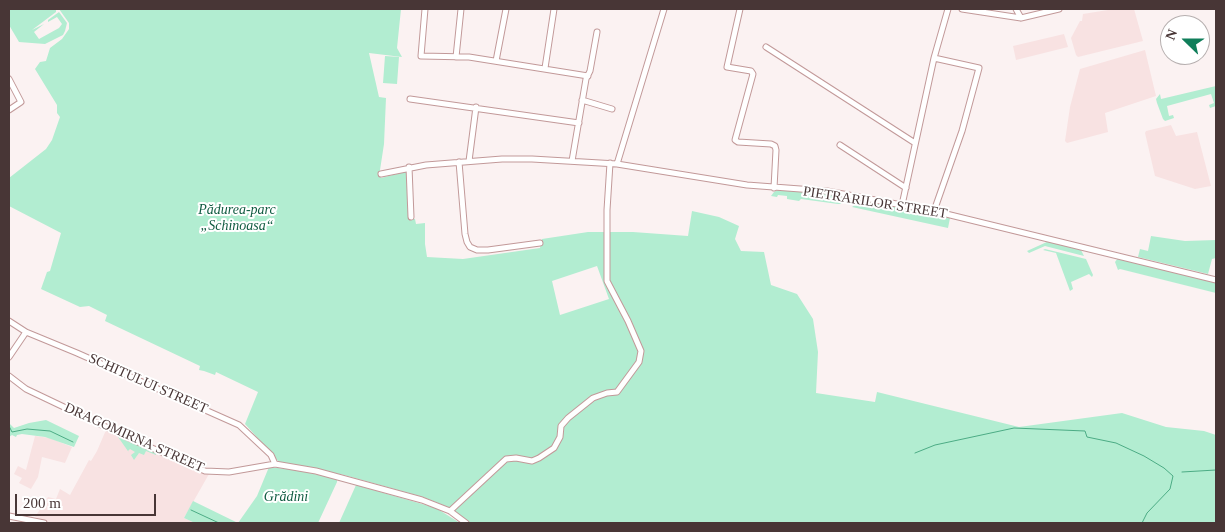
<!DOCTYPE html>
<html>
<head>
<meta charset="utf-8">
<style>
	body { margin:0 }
	#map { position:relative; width:1225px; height:532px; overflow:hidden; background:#fbf2f2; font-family:Georgia,serif }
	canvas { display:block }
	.frame { position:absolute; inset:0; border:10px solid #483636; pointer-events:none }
	.north { position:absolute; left:1160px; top:15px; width:50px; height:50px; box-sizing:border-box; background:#fff; border:1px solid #b6afaf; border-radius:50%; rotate:292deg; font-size:14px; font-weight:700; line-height:20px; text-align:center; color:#483636 }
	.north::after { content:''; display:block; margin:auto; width:18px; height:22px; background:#107e5a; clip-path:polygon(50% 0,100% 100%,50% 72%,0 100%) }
	.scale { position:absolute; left:15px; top:494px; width:141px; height:22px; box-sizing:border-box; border:2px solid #483636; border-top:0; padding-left:6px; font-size:15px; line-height:18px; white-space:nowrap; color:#483636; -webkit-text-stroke:4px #fff; paint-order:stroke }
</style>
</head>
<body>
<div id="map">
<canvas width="1225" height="532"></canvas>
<div class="frame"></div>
<div class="north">N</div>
<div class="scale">200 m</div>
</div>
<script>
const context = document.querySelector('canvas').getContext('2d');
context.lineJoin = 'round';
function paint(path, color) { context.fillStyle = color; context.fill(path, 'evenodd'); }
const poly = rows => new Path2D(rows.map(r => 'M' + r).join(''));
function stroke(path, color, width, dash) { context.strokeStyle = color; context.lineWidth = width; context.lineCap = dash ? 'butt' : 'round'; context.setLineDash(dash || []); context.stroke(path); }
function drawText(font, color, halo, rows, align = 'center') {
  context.font = font + ' Georgia,serif'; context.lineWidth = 4; context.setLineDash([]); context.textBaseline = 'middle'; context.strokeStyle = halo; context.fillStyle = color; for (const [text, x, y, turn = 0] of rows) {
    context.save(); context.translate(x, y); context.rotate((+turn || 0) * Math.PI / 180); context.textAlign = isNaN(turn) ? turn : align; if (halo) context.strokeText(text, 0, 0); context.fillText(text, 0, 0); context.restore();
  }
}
paint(poly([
	[1114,9,1134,9,1143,41,1078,57,1076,55,1071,38,1080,21,1082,21,1083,14],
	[1064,34,1068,47,1016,60,1013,46],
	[1145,50,1156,96,1105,113,1108,132,1067,143,1065,141,1070,107,1080,69],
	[1171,125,1176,136,1197,132,1211,186,1195,189,1155,176,1145,133,1146,131],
	[106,430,156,453,209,474,184,518,195,523,51,523,35,517,48,497,56,499,60,489,70,495,89,460,91,461,97,451],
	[35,436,50,438,72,447,65,463,42,457,38,477,31,489,19,483,22,478,14,474,18,466,26,470]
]), '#f8e2e2');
paint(poly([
	[9,9,56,9,56,12,32,30,44,24,34,32,39,39,59,28,62,24,57,17,48,22,48,20,59,12,67,23,65,31,63,35,45,44,19,42,9,25],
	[59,9,401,9,397,48,402,57,369,53,379,97,386,98,384,144,380,170,381,178,408,171,409,219,415,219,416,224,425,223,425,244,427,257,463,259,540,248,542,239,588,232,633,232,688,236,692,211,719,217,739,226,735,239,741,251,764,252,771,285,797,294,813,319,818,352,816,393,875,402,877,392,1019,427,1122,413,1166,427,1204,431,1216,435,1216,523,470,523,448,507,423,497,344,475,279,462,245,424,258,392,216,372,215,375,204,371,199,370,200,366,105,321,107,315,89,306,80,307,41,289,47,272,50,271,61,233,9,206,9,178,46,149,52,140,60,117,57,113,57,105,35,69,40,62,46,61,50,48,62,39,69,29,69,23],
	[597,266,609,299,560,315,552,281],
	[385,56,399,57,397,84,383,83],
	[1216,86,1216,106,1210,108,1209,105,1214,103,1211,94,1167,106,1169,116,1173,115,1174,118,1165,121,1163,119,1157,103,1156,99,1160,94,1161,99],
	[778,190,832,194,841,195,842,200,841,204,838,204,801,199,799,201,787,199,787,196,778,195,777,197,771,196,774,192],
	[863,199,948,216,950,218,948,228,852,207],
	[1151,236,1185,241,1216,240,1216,258,1212,259,1208,274,1138,257,1140,249,1148,251],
	[1049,241,1080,248,1084,256,1045,246,1029,253,1027,251],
	[1045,249,1086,259,1093,275,1092,277,1089,274,1071,282,1073,289,1070,291,1056,253,1043,250],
	[1118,258,1216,283,1216,293,1120,269,1118,270,1115,262],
	[46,420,79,436,74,447,45,437,22,434,17,435,16,437,12,435,9,437,9,423,14,428,29,423],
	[116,434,156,453,156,455,146,451,144,455,139,453,134,460,131,455,135,452,130,449,128,451,130,454],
	[269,467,296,470,337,479,337,482,318,523,195,523,184,518,193,501,238,523,257,496],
	[356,485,436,508,460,523,339,523]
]), '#b2edd1');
stroke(poly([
	[9,426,12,432,27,429,50,431,73,442],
	[915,453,935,445,1014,428,1085,431,1087,437,1116,443,1144,456,1164,468,1173,476,1170,489,1147,513,1142,523],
	[1182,472,1216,470],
	[191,510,219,523]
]), '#4cac85', 1);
const street = poly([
	[425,9,421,56,469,57,588,76],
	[740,9,727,67,751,71,753,74,735,140,738,142,771,144,775,146,776,150,774,188],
	[962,9,1021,18,1059,9],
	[1016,9,1021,18],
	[766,47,915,143],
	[456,57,461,9],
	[934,58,948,9],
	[496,61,506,9],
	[545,68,554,9],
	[9,79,21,102,9,110],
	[410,99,579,123],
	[582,100,612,109],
	[840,145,906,188],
	[469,161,476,107],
	[572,161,586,79,590,71,597,32],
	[459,162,465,234,467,242,470,247,477,250,488,250,540,243],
	[617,164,664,9],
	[409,167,411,217],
	[381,174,426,165,502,159,532,159,617,164,747,185,827,191,934,211,1216,280],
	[902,205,934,58,979,68,962,131,934,211],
	[9,321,26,332,77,353,239,425,271,455,275,464],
	[9,357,26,332],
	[9,376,26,389,131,439,205,471,229,472,275,464,316,471,422,500,450,511,466,523],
	[450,511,506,459,516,458,532,461,539,458,554,448,560,437,561,426,568,418,593,398,607,393,617,392,639,362,641,351,628,321,607,281,607,210,610,163],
	[9,516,44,523]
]);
stroke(street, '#c29999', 7);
stroke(street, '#fff', 5);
drawText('14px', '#483636', '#fff', [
	["PIETRARILOR STREET",875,203,9],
	["SCHITULUI STREET",148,384,24],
	["DRAGOMIRNA STREET",134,438,24]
]);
drawText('italic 14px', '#115c42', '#fff', [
	["Pădurea-parc",237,210],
	["„Schinoasa“",237,226],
	["Grădini",286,497]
]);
</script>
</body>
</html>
